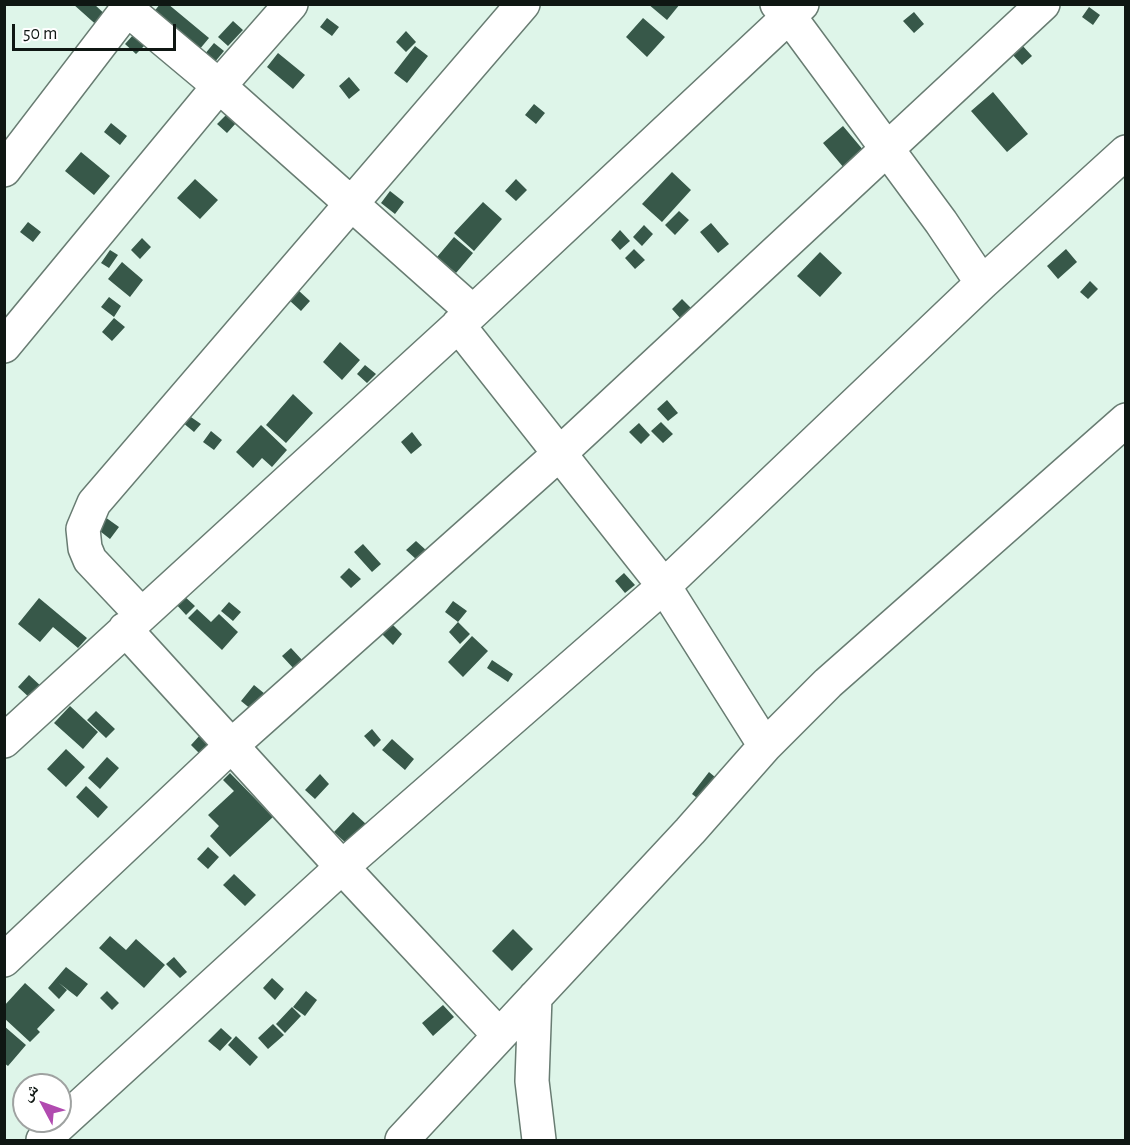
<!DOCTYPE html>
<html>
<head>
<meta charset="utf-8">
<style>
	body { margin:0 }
	#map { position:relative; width:1130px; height:1145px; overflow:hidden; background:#def5e9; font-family:"Alegreya Sans","Noto Naskh Arabic",sans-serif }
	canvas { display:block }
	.frame { position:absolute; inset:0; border:6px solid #0f1713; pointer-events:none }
	.north { position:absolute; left:12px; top:1073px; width:60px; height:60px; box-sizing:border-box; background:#fff; border:2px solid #9fa2a1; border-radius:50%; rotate:311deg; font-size:16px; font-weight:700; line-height:24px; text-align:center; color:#0f1713 }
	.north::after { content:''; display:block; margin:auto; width:21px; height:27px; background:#b14bb0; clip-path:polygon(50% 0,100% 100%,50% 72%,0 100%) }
	.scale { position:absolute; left:12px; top:24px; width:164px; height:27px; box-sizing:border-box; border:3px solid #0f1713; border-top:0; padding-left:8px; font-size:18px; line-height:21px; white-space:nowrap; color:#0f1713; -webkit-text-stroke:4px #fff; paint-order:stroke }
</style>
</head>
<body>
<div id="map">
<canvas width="1130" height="1145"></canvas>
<div class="frame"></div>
<div class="north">ش</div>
<div class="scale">50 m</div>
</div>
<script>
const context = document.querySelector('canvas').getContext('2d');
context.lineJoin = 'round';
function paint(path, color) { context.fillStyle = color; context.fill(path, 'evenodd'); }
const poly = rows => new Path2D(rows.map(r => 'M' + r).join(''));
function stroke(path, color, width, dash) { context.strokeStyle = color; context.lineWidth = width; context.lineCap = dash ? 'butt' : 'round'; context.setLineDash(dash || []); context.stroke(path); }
paint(poly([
	[73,4,94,4,110,19,101,29],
	[160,4,168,4,209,38,199,50,153,13],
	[648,4,680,4,667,20],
	[1089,7,1100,15,1093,25,1082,17],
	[914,12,924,24,914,33,903,21],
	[327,18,339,27,332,36,320,27],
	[643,18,665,37,647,57,626,37],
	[233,21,243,30,228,46,218,37],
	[406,31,416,42,406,52,396,42],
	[134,34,145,45,136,54,125,44],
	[214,43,224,51,214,63,204,55],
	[1021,44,1032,56,1022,65,1011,53],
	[415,46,428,56,407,83,394,73],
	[278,53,305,75,293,89,267,67],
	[349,77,360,90,349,99,339,86],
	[993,92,1028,134,1007,152,971,111],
	[534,104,545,113,536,124,525,115],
	[228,113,237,122,227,133,217,124],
	[111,123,127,136,120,145,104,132],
	[843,126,864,151,844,168,823,143],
	[81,152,110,176,94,195,65,171],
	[672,172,691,190,662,222,642,204],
	[195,179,218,200,200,219,177,198],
	[516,179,527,190,516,201,505,191],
	[390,191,404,202,395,214,381,203],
	[483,202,502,219,474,251,454,233],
	[679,211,689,220,675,235,665,225],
	[28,222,41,232,33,242,20,232],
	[711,223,729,244,718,253,700,232],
	[644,225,653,234,642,246,633,237],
	[620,230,630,241,620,250,611,240],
	[454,237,473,253,456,273,437,257],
	[142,238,151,247,140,259,131,250],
	[634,249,645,260,635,269,625,258],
	[1066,249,1077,262,1058,279,1047,266],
	[110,250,118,255,109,268,101,263],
	[820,252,842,273,820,297,797,276],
	[122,262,143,280,130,297,108,279],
	[1090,281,1098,289,1088,299,1080,292],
	[298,290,310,301,301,311,289,300],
	[109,297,121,306,114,317,101,307],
	[682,299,692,309,681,319,672,309],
	[114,318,125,327,112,341,102,332],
	[340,342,360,360,342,380,323,362],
	[365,365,376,374,367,383,357,374],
	[293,394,313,413,286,443,266,425],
	[667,400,678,413,668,421,657,409],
	[188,415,201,424,194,432,182,422],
	[661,422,673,434,663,443,651,431],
	[639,423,650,435,641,444,629,432],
	[261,425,287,450,272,467,262,458,253,468,236,452],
	[211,431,222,440,214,450,203,442],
	[412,432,422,445,411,454,401,442],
	[105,517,119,527,110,539,96,528],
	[416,541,427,551,417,560,406,550],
	[363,544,381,564,372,572,354,552],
	[349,568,361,579,351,588,340,577],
	[624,573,635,585,625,593,615,581],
	[183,595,195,606,186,615,175,603],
	[39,598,87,638,78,648,53,627,40,642,18,624],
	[453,601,467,611,458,622,445,612],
	[229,602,241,612,233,621,221,611],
	[197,609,211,622,219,614,238,632,222,650,188,618],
	[458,622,470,634,460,644,449,632],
	[391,623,402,634,393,645,381,633],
	[472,636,488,651,463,677,448,662],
	[291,648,303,661,295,670,282,656],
	[492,660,513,674,508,682,487,668],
	[29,675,43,688,32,700,18,687],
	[254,685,265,694,252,710,241,701],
	[70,706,98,732,83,749,54,723],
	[96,711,115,729,106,738,87,720],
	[372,729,381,740,374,747,364,736],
	[201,734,211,743,200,754,191,745],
	[392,739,414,759,405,770,382,750],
	[66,749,85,767,66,787,47,769],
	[107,757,119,768,100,789,88,778],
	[709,772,715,777,697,798,692,794],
	[230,773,273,817,230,857,210,836,219,826,208,815,234,791,223,780],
	[320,774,329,784,315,799,305,790],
	[86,786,108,807,98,818,76,797],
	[353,812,367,825,348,845,334,832],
	[208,847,219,857,208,869,197,859],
	[234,874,256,895,245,906,223,885],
	[513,929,533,949,512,971,492,951],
	[110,936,126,950,136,939,165,965,144,988,99,948],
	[174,957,187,972,180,978,166,964],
	[66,967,88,984,77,997,59,983,67,990,59,999,48,988],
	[272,978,284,989,275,1000,263,988],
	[25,983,55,1010,37,1029,40,1032,30,1042,4,1018,4,1006],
	[107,991,119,1003,112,1010,100,998],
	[306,991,317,1000,305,1016,293,1007],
	[443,1005,454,1017,433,1036,422,1023],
	[292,1007,301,1016,285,1033,276,1024],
	[273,1024,284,1035,268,1049,258,1038],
	[4,1026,26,1045,8,1066,4,1063,4,1048,6,1046,4,1045],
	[221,1028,232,1038,220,1051,208,1041],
	[236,1036,258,1057,250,1066,228,1045]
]), '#375849');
const minor = poly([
	[777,4,789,16,941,222,982,283],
	[127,9,219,86,473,312],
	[4,170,131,4],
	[458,325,664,586,765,746],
	[4,346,219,86,291,4],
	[141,614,90,560,85,548,83,529,94,503,523,4],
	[125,629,342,867,499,1035],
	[4,741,473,312,802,4],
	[4,960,231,746,559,454,1043,4],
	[535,997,532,1081,539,1140],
	[43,1140,342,867,664,586,982,283,1126,152],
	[402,1140,690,831,765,746,828,683,1126,420]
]);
stroke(minor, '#687c72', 36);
stroke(minor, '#fff', 33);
</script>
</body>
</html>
